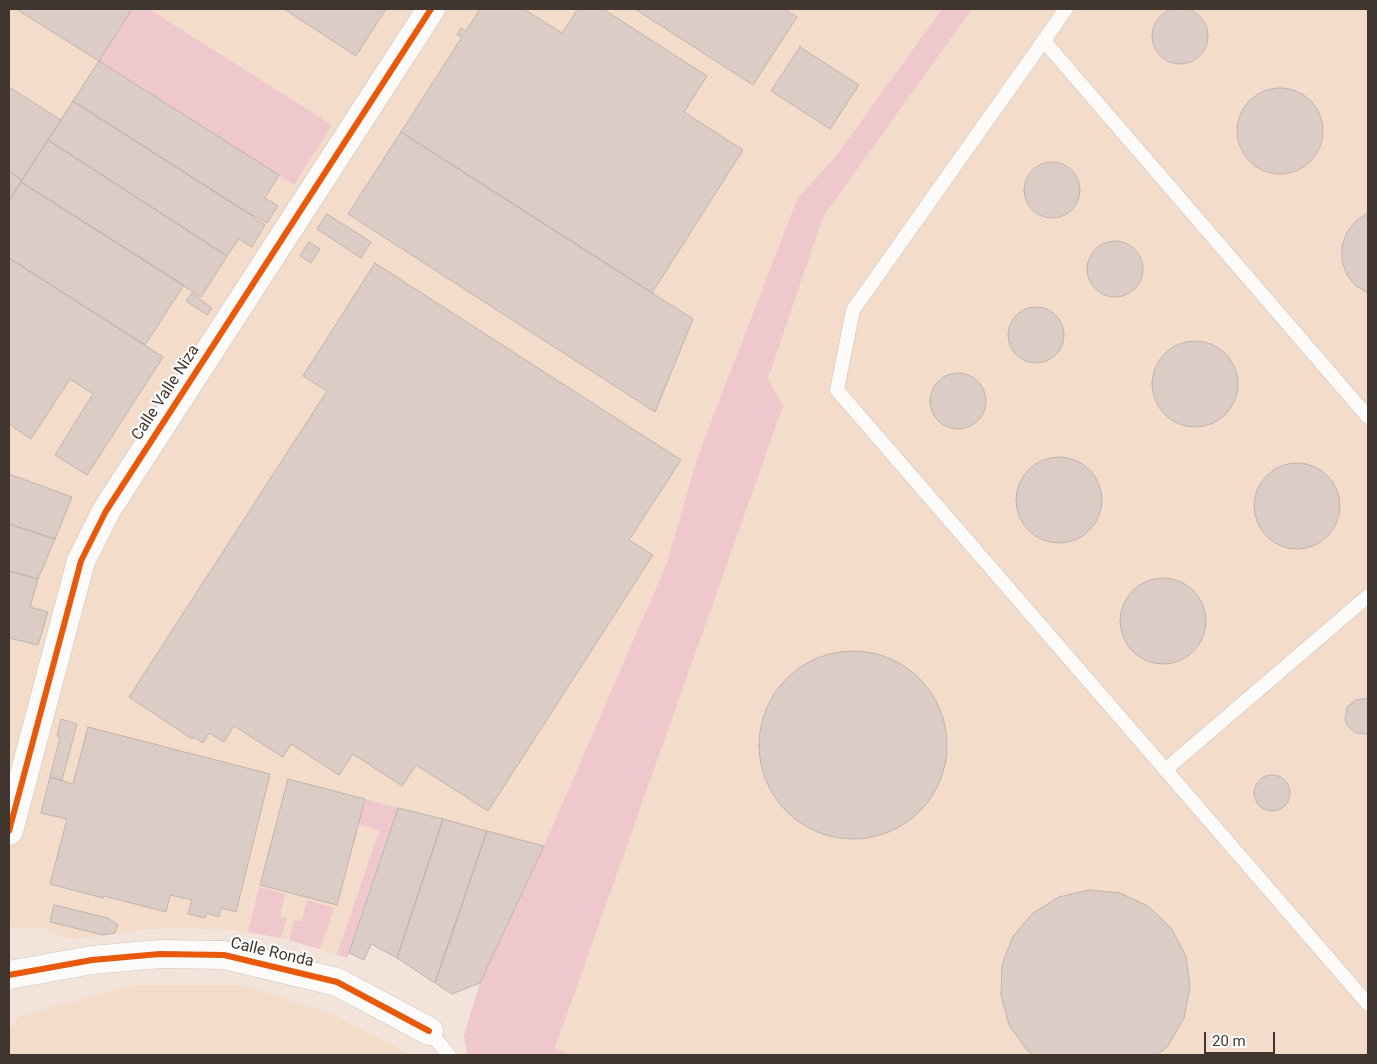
<!DOCTYPE html>
<html>
<head>
<meta charset="utf-8">
<style>
	body { margin:0 }
	#map { position:relative; width:1377px; height:1064px; overflow:hidden; background:#f2e4da; font-family:Roboto,sans-serif }
	canvas { display:block }
	.frame { position:absolute; inset:0; border:10px solid #40362f; pointer-events:none }
	.scale { position:absolute; left:1204px; top:1032px; width:71px; height:22px; box-sizing:border-box; border:2px solid #40362f; border-top:0; padding-left:6px; font-size:15px; line-height:18px; white-space:nowrap; color:#40362f; -webkit-text-stroke:4px #fff; paint-order:stroke }
</style>
</head>
<body>
<div id="map">
<canvas width="1377" height="1064"></canvas>
<div class="frame"></div>
<div class="scale">20 m</div>
</div>
<script>
const context = document.querySelector('canvas').getContext('2d');
context.lineJoin = 'round';
function paint(path, color) { context.fillStyle = color; context.fill(path, 'evenodd'); }
const poly = rows => new Path2D(rows.map(r => 'M' + r).join(''));
function stroke(path, color, width, dash) { context.strokeStyle = color; context.lineWidth = width; context.lineCap = dash ? 'butt' : 'round'; context.setLineDash(dash || []); context.stroke(path); }
function drawText(font, color, halo, rows, align = 'center') {
  context.font = font + ' Roboto,sans-serif'; context.lineWidth = 4; context.setLineDash([]); context.textBaseline = 'middle'; context.strokeStyle = halo; context.fillStyle = color; for (const [text, x, y, turn = 0] of rows) {
    context.save(); context.translate(x, y); context.rotate((+turn || 0) * Math.PI / 180); context.textAlign = isNaN(turn) ? turn : align; if (halo) context.strokeText(text, 0, 0); context.fillText(text, 0, 0); context.restore();
  }
}
paint(poly([
	[9,9,942,9,836,156,797,199,699,453,666,565,544,846,480,983,452,994,397,958,371,944,364,960,349,954,347,958,286,939,231,930,180,928,140,930,77,939,64,938,50,932,44,927,9,928],
	[972,9,1368,9,1368,1055,488,1055,768,380,823,217],
	[136,985,244,985,336,1016,411,1055,9,1055,9,1031,19,1016]
]), '#f4dccb');
paint(poly([
	[132,9,149,9,332,125,294,185,99,61],
	[942,9,972,9,823,217,768,379,783,406,555,1048,573,1055,467,1055,464,1035,480,983,544,846,666,565,699,453,797,199,836,156],
	[365,799,398,808,347,958,337,954,379,831,358,824],
	[259,887,285,894,280,917,287,918,281,938,248,932],
	[307,900,334,908,320,949,289,940,294,920,302,921]
]), '#eec8cc');
const building = poly([
	'1152 36a28 28 0 1 1 56 0a28 28 0 1 1-56 0Z',
	[16,9,132,9,99,61,16,9],
	[284,9,386,9,356,56,284,9],
	[480,9,524,9,562,33,578,9,603,9,707,76,684,112,743,150,652,293,401,132,462,37,457,35,461,28,466,31,480,9],
	[635,9,784,9,797,17,753,85,635,9],
	[800,47,859,85,830,129,771,91,800,47],
	[99,61,279,175,265,198,278,206,267,223,238,207,73,101,99,61],
	[9,87,61,120,22,180,9,171,9,87],
	'1237 131a43 43 0 1 1 86 0a43 43 0 1 1-86 0Z',
	[73,101,253,216,252,217,265,225,252,247,239,239,227,256,48,140,73,101],
	[401,132,693,319,655,412,348,214,401,132],
	[48,140,227,256,201,297,21,182,48,140],
	'1024 190a28 28 0 1 1 56 0a28 28 0 1 1-56 0Z',
	[9,171,22,180,9,201,9,171],
	[21,182,184,285,145,345,9,258,9,201,21,182],
	[1368,213,1368,293,1356,286,1347,275,1342,261,1342,246,1347,232,1356,221,1368,213],
	[327,214,371,242,361,258,317,229,327,214],
	'1087 269a28 28 0 1 1 56 0a28 28 0 1 1-56 0Z',
	[309,242,320,249,311,263,300,256,309,242],
	[9,258,163,357,87,475,55,455,93,394,70,379,31,439,9,424,9,258],
	[375,263,681,460,629,540,653,555,488,811,416,765,402,786,353,754,339,775,291,744,283,757,234,726,224,742,209,733,203,743,193,737,192,739,129,697,327,391,303,376,375,263],
	[192,293,212,308,207,315,186,301,192,293],
	'1008 335a28 28 0 1 1 56 0a28 28 0 1 1-56 0Z',
	'1152 384a43 43 0 1 1 86 0a43 43 0 1 1-86 0Z',
	'930 401a28 28 0 1 1 56 0a28 28 0 1 1-56 0Z',
	'1016 500a43 43 0 1 1 86 0a43 43 0 1 1-86 0Z',
	'1254 506a43 43 0 1 1 86 0a43 43 0 1 1-86 0Z',
	[9,474,72,497,55,539,9,524,9,474],
	[9,524,55,539,38,579,9,571,9,524],
	[9,571,38,579,30,607,48,612,38,645,9,638,9,571],
	'1120 621a43 43 0 1 1 86 0a43 43 0 1 1-86 0Z',
	'759 745a94 94 0 1 1 188 0a94 94 0 1 1-188 0Z',
	[1362,699,1368,699,1368,734,1356,733,1347,725,1345,719,1347,707,1356,700,1362,699],
	[61,719,77,724,62,780,50,777,60,737,57,736,61,719],
	[88,727,270,774,236,912,221,908,219,917,207,913,205,918,188,914,192,900,170,895,166,912,104,896,103,898,50,884,67,819,41,813,50,777,73,784,88,727],
	'1254 793a18 18 0 1 1 36 0a18 18 0 1 1-36 0Z',
	[288,779,365,799,337,905,260,885,288,779],
	[398,808,443,819,397,958,371,944,364,960,349,953,398,808],
	[443,819,487,831,435,983,397,958,443,819],
	[487,831,544,846,480,983,452,994,435,983,487,831],
	[1089,890,1120,893,1148,906,1171,928,1186,956,1190,987,1184,1018,1168,1046,1157,1055,1034,1055,1027,1050,1009,1025,1001,995,1002,965,1013,936,1033,913,1059,897,1089,890],
	[54,905,108,918,118,925,115,933,103,935,50,922,54,905]
]);
paint(building, '#dcccc6');
stroke(building, '#c0b4ae', 1);
const lane = poly([
	[1066,9,853,310,837,390,1368,1004],
	[1044,41,1368,417],
	[1165,770,1368,596],
	[429,1031,449,1055]
]);
const street = poly([
	[9,831,81,561,106,511,431,9],
	[9,975,92,960,160,954,224,955,337,982,429,1031]
]);
stroke(lane, '#cec3bb', 15);
stroke(street, '#cec3bb', 29);
stroke(lane, '#fdfbf9', 14);
stroke(street, '#fdfbf9', 28);
stroke(poly([
	[9,831,81,561,106,511,431,9],
	[9,975,92,960,160,954,224,955,337,982,429,1031]
]), '#e8590c', 6);
drawText('16px', '#40362f', '#fff', [
	["Calle Valle Niza",166,393,-57],
	["Calle Ronda",272,953,13]
]);
</script>
</body>
</html>
